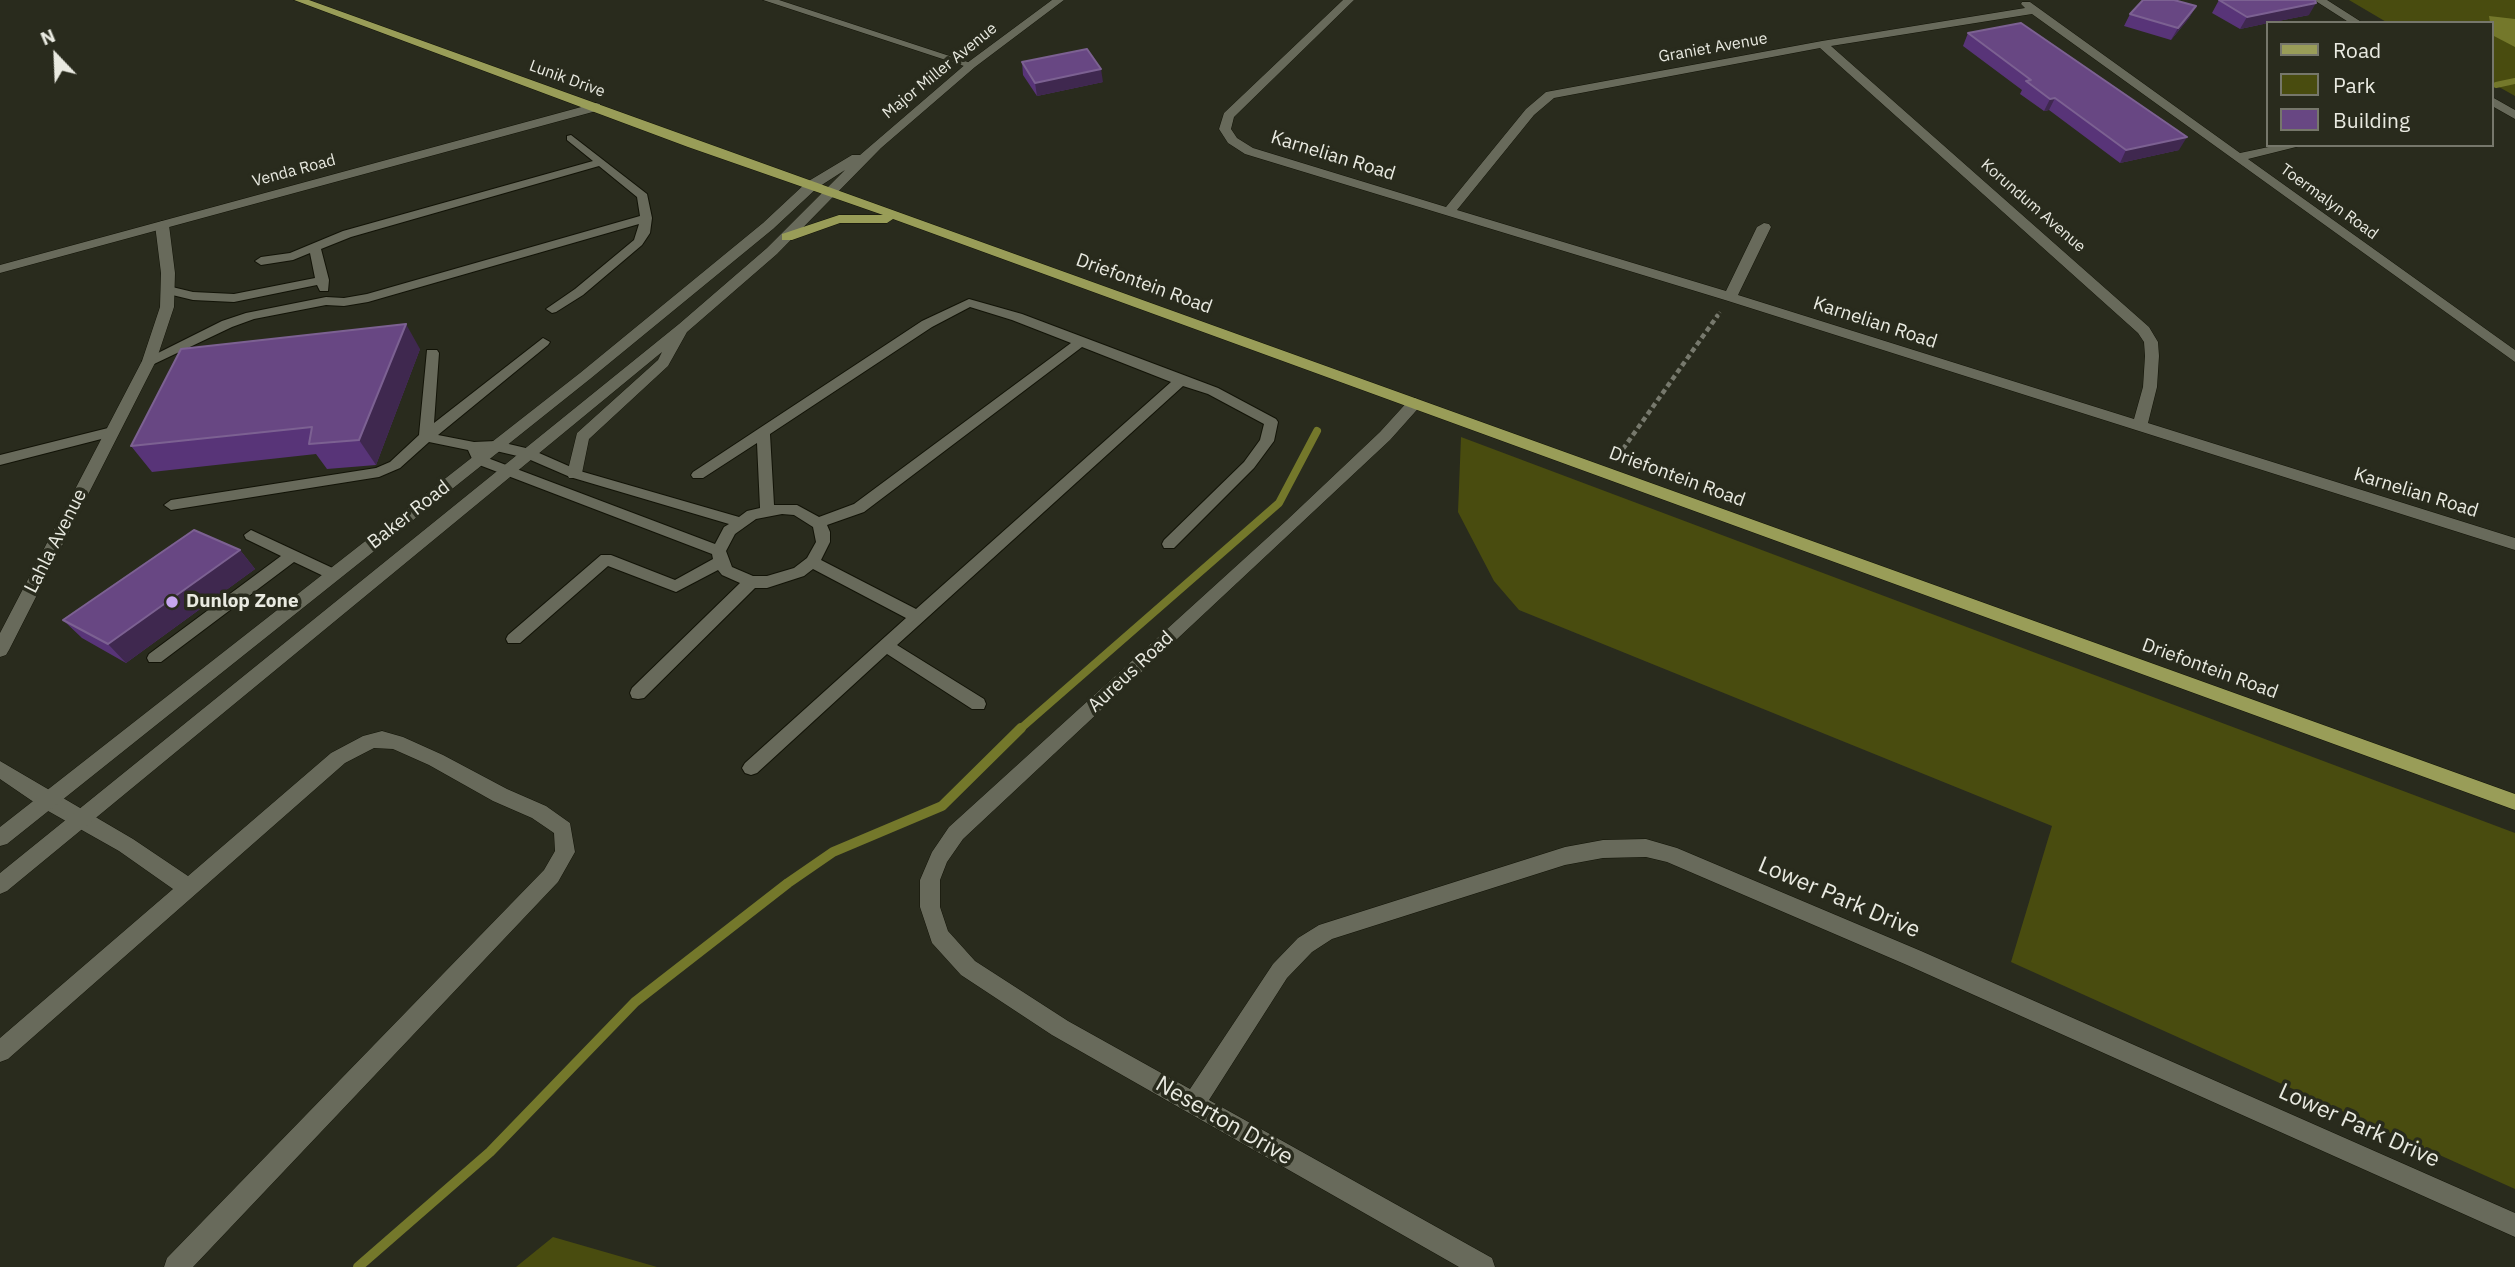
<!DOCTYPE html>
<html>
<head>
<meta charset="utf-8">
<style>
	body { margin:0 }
	#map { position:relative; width:2515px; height:1267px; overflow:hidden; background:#292b1d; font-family:"IBM Plex Sans",sans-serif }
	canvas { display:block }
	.legend { position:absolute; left:2266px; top:21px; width:228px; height:126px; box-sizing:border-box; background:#292b1d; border:2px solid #76776b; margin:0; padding:9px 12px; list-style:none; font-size:21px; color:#e9eae1 }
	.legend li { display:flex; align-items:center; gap:14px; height:35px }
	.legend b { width:35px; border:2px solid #76776b }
	.north { position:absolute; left:21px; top:21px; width:70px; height:70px; -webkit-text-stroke:5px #292b1d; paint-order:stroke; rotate:337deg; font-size:19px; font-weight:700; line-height:28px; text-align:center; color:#e9eae1 }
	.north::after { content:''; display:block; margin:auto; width:24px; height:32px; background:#e9eae1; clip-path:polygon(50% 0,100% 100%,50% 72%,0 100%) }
</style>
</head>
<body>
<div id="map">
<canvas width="2515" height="1267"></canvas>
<ul class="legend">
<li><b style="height:9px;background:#999d58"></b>Road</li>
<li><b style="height:19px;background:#494c0f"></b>Park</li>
<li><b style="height:19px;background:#684783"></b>Building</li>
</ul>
<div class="north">N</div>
</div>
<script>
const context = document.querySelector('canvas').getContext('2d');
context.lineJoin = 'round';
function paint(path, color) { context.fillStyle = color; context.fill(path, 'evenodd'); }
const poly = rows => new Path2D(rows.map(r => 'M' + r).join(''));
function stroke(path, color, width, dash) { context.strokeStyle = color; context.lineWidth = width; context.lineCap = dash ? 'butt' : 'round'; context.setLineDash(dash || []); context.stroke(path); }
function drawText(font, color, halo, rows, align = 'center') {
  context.font = font + ' "IBM Plex Sans",sans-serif'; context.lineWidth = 7; context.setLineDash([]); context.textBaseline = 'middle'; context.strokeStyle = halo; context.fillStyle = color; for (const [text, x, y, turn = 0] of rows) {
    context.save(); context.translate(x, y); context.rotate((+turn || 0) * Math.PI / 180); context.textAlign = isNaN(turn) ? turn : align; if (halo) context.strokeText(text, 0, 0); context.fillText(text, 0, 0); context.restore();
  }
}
paint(poly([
	[2349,0,2515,0,2515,96,2492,83,2492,23,2388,23],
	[1461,437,2515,833,2515,1189,2011,962,2052,826,1519,610,1494,581,1458,512],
	[553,1237,657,1267,516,1267]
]), '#494c0f');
paint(poly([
	[2489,16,2515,19,2515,47,2492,35]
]), '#74782b');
stroke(poly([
	[2496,85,2515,81]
]), '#74782b', 6);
stroke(poly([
	[1019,730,1279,503,1317,431]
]), '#74782b', 8);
stroke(poly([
	[358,1267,490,1152,635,1002,788,883,833,852,942,806,1021,728]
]), '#74782b', 10);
const lane = poly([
	[571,135,647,194,652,218,650,233,642,245,583,295,556,312,552,313,546,309,575,289,634,240,639,224,368,302,344,306,326,305,254,319,232,327,154,364,144,364,142,361,222,321,246,313,326,297,344,298,367,294,640,216,637,197,599,166,351,237,321,249,329,280,328,291,320,291,317,285,234,302,193,300,164,293,162,290,168,286,193,292,234,294,315,278,310,253,293,260,261,265,255,261,261,257,290,253,343,231,593,161,567,140,567,136,571,135],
	[969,299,1022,314,1218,388,1276,419,1278,422,1274,441,1254,468,1174,548,1164,548,1162,544,1164,540,1244,462,1260,440,1264,424,1208,394,1183,386,897,645,984,699,986,704,984,709,972,709,887,654,757,773,751,775,745,773,742,768,745,763,906,618,813,569,804,576,767,588,755,588,644,698,638,699,632,698,630,693,632,688,740,583,722,575,718,570,676,592,608,566,520,643,508,643,506,639,508,635,601,555,611,555,675,580,713,559,712,554,474,463,468,450,429,442,400,468,379,477,171,510,164,505,171,500,376,468,390,462,419,435,427,350,437,350,439,353,434,423,543,338,550,342,548,345,438,435,474,442,496,441,530,449,580,471,739,517,747,511,760,508,757,443,703,478,693,478,691,475,693,472,922,321,969,299],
	[970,307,1012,320,1071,343,854,504,819,517,797,505,774,505,770,434,932,327,970,307],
	[1082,347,1171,382,916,609,821,560,830,542,830,532,827,525,864,512,1082,347],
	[482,451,496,451,526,458,570,477,729,524,724,527,715,544,485,457,482,451],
	[782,514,794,515,813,527,816,542,807,558,794,568,767,576,753,576,732,567,726,551,735,534,756,519,782,514],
	[112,427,117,429,119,432,117,435,0,465,0,455,112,427],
	[251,530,339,571,342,575,334,581,294,562,161,662,149,662,147,658,149,654,281,556,246,539,244,535,251,530]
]);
const street = poly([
	[763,0,779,0,977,65,967,67,763,0],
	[1343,0,1354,0,1234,117,1231,129,1237,138,1253,148,1446,207,1526,109,1546,92,1822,41,2025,8,2021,4,2022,2,2030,2,2240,153,2278,145,2304,145,2248,159,2515,350,2515,362,2032,14,1831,46,2149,327,2158,342,2159,356,2157,387,2148,423,2515,538,2515,550,1725,300,1245,154,1228,143,1219,129,1224,113,1343,0],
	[1820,48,2138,333,2144,342,2145,356,2143,387,2134,419,1738,295,1771,227,1769,224,1764,223,1757,227,1726,291,1457,210,1534,115,1554,98,1820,48],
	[162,221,169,225,175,273,174,307,156,361,9,650,6,655,0,657,0,633,142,361,160,307,161,273,155,225,162,221],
	[1415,398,1423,403,1390,440,963,839,947,862,940,880,940,907,948,931,975,961,1068,1021,1190,1089,1273,964,1298,938,1319,925,1565,847,1603,840,1646,839,1677,848,1921,951,2515,1213,2515,1237,1907,965,1667,862,1646,857,1603,858,1565,865,1332,939,1312,952,1287,978,1209,1100,1492,1258,1495,1267,1459,1267,1052,1035,961,975,932,943,920,907,920,880,932,852,949,827,1287,520,1380,432,1410,399,1415,398],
	[382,731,403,737,443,755,507,789,546,806,570,823,575,852,558,882,193,1267,164,1267,167,1258,544,870,555,851,554,833,532,818,493,801,429,765,393,749,374,748,345,763,8,1059,0,1062,0,1038,173,889,119,851,41,807,0,779,0,761,133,839,188,876,331,753,363,736,382,731]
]);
const secondary = poly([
	[1052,0,1064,0,975,67,881,148,777,254,687,332,668,366,589,439,581,478,569,478,567,474,577,433,658,360,662,352,7,891,0,894,0,873,679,324,767,248,845,170,817,188,773,229,590,379,7,844,0,846,0,827,580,373,763,223,807,182,852,155,860,155,967,63,1052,0],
	[2314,0,2327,0,2363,23,2350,23,2314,0],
	[2492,97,2515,110,2515,119,2492,106,2492,97],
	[596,103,600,104,600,110,0,273,0,265,596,103]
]);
const primary = poly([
	[294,0,309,0,2515,794,2515,810,893,219,887,223,840,223,792,240,782,240,782,234,839,215,883,215,688,147,294,0]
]);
stroke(lane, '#121307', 2);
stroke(street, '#121307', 1);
stroke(secondary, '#121307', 1);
stroke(primary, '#121307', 1);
stroke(poly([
	[1716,317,1720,312]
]), '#77796d', 3.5, [3.5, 2.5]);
stroke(poly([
	[1618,456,1718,315]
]), '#77796d', 4.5, [5, 3.5]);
paint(lane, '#686a5b');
paint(street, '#686a5b');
paint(secondary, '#686a5b');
paint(primary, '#999d58');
paint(poly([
	[2219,0,2309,15,2268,23,2240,29,2212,13],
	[2196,6,2189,18,2171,40,2124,26,2130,14],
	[1968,33,2179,150,2120,163,2049,110,2044,111,2020,94,2022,90,1963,46],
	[1022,62,1103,82,1037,96,1023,75],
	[420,349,376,465,327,469,316,454,152,472,131,446],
	[240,550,255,569,126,663,82,638,63,620]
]), '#583478');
paint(poly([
	[2316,3,2309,15,2268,23,2240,29,2247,17],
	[2196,6,2189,18,2171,40,2178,28],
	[1101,69,1103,82,1037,96,1035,83],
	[2055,98,2049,110,2044,111,2050,99],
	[2187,137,2179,150,2120,163,2126,150],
	[406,324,420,349,376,465,359,440],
	[240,550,255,569,126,663,108,644]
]), '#3f284f');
const building = poly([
	[2143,0,2174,0,2196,6,2178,28,2130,14,2143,0],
	[2219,0,2315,0,2316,3,2247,17,2219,0],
	[2021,23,2187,137,2126,150,2055,98,2050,99,2026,81,2031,80,1968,33,2021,23],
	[1087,49,1101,69,1035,83,1022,62,1087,49],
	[406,324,359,440,309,444,312,427,131,446,181,349,406,324],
	[194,530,240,550,108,644,63,620,194,530]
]);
paint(building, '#684783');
stroke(building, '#7c6192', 2);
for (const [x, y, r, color] of [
	[172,602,7,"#c7a6ef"]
]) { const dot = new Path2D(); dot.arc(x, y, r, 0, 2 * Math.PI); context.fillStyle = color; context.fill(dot); stroke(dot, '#292b1d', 2.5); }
drawText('16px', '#e9eae1', '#292b1d', [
	["Graniet Avenue",1713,48,-10],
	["Major Miller Avenue",940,71,-39],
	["Lunik Drive",567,79,20],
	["Venda Road",294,171,-15],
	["Toermalyn Road",2329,202,36],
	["Korundum Avenue",2033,206,41]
]);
drawText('19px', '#e9eae1', '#292b1d', [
	["Karnelian Road",1333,156,17],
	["Driefontein Road",1144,284,20],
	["Karnelian Road",1875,323,18],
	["Driefontein Road",1677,477,20],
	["Karnelian Road",2416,493,17],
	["Baker Road",409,515,-38],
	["Lahla Avenue",56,541,-63],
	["Driefontein Road",2210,669,20],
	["Aureus Road",1131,672,-43]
]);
drawText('bold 19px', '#e9eae1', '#292b1d', [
	["Dunlop Zone",186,602]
], 'left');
drawText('23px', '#e9eae1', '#292b1d', [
	["Lower Park Drive",1839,898,23],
	["Neserton Drive",1224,1121,30],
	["Lower Park Drive",2359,1126,24]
]);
</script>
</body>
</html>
